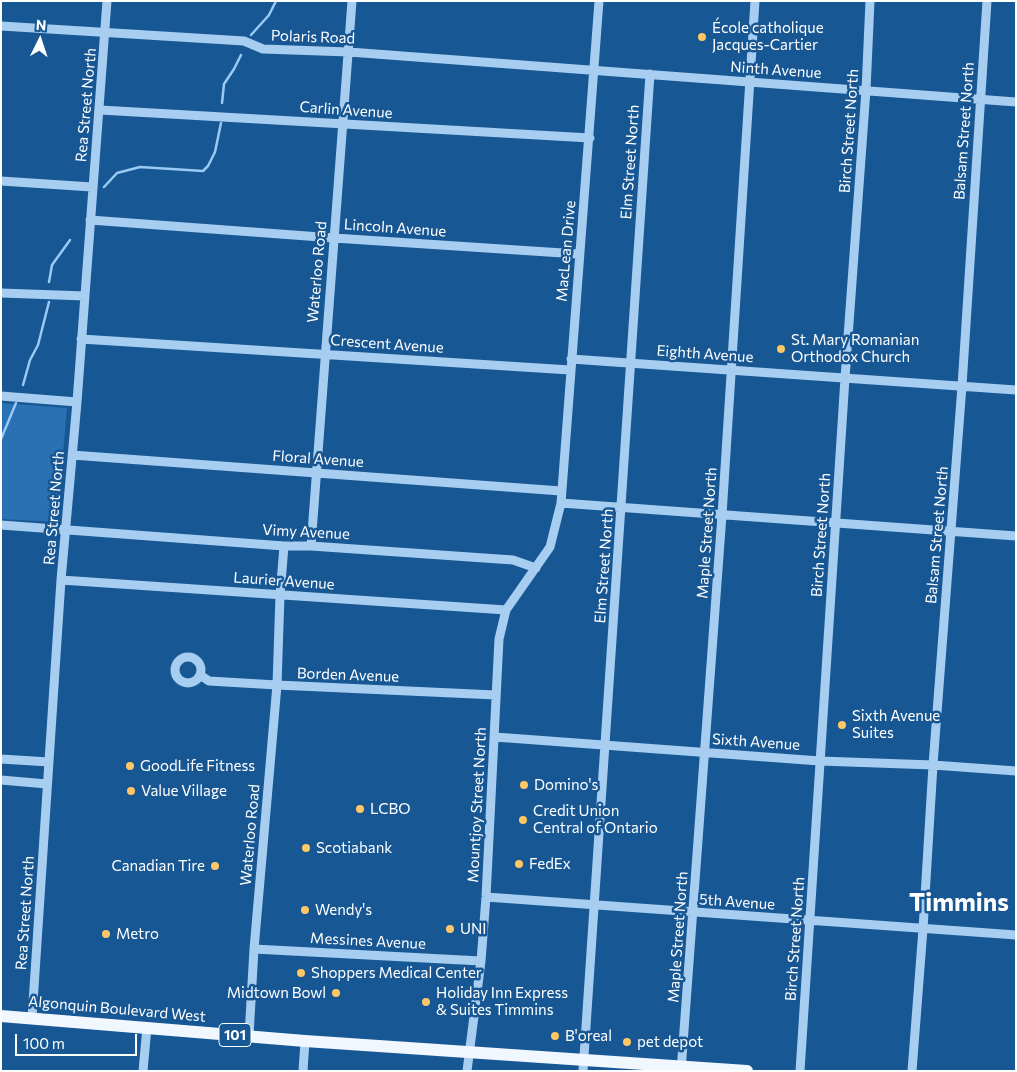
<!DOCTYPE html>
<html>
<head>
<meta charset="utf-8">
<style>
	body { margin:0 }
	#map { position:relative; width:1017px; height:1072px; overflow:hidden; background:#175794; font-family:Commissioner,sans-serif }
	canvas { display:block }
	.frame { position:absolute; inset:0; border:2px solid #fff; pointer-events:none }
	.north { position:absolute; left:15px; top:15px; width:50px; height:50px; -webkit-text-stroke:4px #175794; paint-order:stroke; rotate:4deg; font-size:14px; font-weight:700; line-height:20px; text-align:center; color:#fff }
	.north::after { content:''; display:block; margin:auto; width:18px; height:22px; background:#fff; clip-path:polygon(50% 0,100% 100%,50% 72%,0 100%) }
	.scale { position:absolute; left:15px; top:1034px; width:122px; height:22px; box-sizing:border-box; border:2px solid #fff; border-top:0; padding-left:6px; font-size:15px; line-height:18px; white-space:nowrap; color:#fff; -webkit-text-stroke:4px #175794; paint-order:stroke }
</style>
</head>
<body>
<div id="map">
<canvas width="1017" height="1072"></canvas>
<div class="frame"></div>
<div class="north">N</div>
<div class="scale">100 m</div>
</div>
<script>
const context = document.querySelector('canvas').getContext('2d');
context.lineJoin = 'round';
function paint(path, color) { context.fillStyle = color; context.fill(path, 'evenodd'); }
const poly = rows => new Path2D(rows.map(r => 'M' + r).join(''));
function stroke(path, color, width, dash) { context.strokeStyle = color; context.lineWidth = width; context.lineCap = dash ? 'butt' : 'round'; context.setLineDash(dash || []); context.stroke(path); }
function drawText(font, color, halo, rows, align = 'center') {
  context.font = font + ' Commissioner,sans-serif'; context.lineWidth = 5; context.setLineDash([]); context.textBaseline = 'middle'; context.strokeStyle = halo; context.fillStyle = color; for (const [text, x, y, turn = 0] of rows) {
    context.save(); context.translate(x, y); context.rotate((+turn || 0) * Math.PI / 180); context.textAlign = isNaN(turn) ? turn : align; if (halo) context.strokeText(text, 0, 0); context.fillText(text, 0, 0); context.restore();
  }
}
paint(poly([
	[1,403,67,408,57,522,1,519]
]), '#2a71b3');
stroke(poly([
	[251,35,269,15,276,1],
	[222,103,224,84,234,69,241,55],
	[104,187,117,173,140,167,203,171,208,166,215,152,221,123],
	[49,282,52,265,70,240],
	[23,385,30,360,38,345,49,302],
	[1,439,16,403]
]), '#99caf3', 2.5);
stroke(poly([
	[1,26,244,41,263,49,349,52,1016,102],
	[100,110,590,138],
	[1,181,92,187],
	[90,220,334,238,578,254],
	[1,293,85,296],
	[81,339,570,370],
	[571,359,1016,390],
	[1,396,77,402],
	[72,455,561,491],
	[561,503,1016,536],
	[1,525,284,546,311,546,513,560,536,568],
	[311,546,352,1],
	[61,580,506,610],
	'175 670a13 13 0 1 1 26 0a13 13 0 1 1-26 0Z',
	[200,675,209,681,277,685,496,695],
	[495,737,820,761,933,765,1016,771],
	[1,759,49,762],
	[1,780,47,784],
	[486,897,1016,935],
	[254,949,481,961],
	[32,1018,61,580,77,402,107,1],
	[249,1036,254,949,277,685,280,595,284,546],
	[143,1071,147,1027],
	[303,1071,305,1041],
	[467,1071,481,961,486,897,499,639,506,610,550,547,561,503,599,1],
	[583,1071,650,74],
	[681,1071,722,515,755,1],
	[800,1071,845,378,866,90,870,1],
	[912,1071,923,929,933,765,962,386,987,1]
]), '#a7cef1', 9);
stroke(poly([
	[1,1016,305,1041,747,1071]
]), '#f0f7ff', 12);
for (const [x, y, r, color] of [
	[702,37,5,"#ffc766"],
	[781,349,5,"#ffc766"],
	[842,725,5,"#ffc766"],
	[130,766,5,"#ffc766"],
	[524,785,5,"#ffc766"],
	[131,791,5,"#ffc766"],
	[360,809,5,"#ffc766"],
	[523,820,5,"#ffc766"],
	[306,848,5,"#ffc766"],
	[519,864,5,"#ffc766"],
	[215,866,5,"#ffc766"],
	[305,910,5,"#ffc766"],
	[450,929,5,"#ffc766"],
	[106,934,5,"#ffc766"],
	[301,973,5,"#ffc766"],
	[336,993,5,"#ffc766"],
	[426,1002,5,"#ffc766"],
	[555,1036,5,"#ffc766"],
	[627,1042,5,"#ffc766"]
]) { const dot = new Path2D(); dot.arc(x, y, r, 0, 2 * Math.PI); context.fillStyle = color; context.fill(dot); stroke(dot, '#175794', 2); }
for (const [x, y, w] of [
	[235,1035,32]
]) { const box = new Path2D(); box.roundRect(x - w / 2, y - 11.5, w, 23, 4); context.fillStyle = '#175794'; context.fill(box); stroke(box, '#fff', 1); }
drawText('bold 14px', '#fff', null, [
	["101",235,1035]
]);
drawText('15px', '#fff', '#175794', [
	["École catholique",712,28],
	["Jacques-Cartier",712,45],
	["St. Mary Romanian",791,340],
	["Orthodox Church",791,357],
	["Sixth Avenue",852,716],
	["Suites",852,733],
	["GoodLife Fitness",140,766],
	["Domino's",534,785],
	["Value Village",141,791],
	["LCBO",370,809],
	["Credit Union",533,811],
	["Central of Ontario",533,828],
	["Scotiabank",316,848],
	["FedEx",529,864],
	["Canadian Tire",205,866,"right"],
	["Wendy's",315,910],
	["UNI",460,929],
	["Metro",116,934],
	["Shoppers Medical Center",311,973],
	["Midtown Bowl",326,993,"right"],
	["Holiday Inn Express",436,993],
	["& Suites Timmins",436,1010],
	["B'oreal",565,1036],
	["pet depot",637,1042]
], 'left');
drawText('15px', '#fff', '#175794', [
	["Polaris Road",313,37,2],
	["Ninth Avenue",776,70,4],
	["Rea Street North",86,105,-85],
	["Carlin Avenue",346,110,4],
	["Birch Street North",849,131,-86],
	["Balsam Street North",964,131,-86],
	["Elm Street North",630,162,-86],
	["Lincoln Avenue",395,228,4],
	["MacLean Drive",566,251,-85],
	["Waterloo Road",317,272,-85],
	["Crescent Avenue",387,344,4],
	["Eighth Avenue",705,354,4],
	["Floral Avenue",318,459,4],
	["Rea Street North",54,508,-85],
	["Vimy Avenue",306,532,3],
	["Maple Street North",707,533,-86],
	["Birch Street North",821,535,-86],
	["Balsam Street North",937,535,-85],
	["Elm Street North",604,566,-86],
	["Laurier Avenue",284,581,4],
	["Borden Avenue",348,675,2],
	["Sixth Avenue",756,742,4],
	["Mountjoy Street North",477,805,-87],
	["Waterloo Road",250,835,-85],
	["5th Avenue",737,902,4],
	["Rea Street North",25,913,-86],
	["Maple Street North",678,937,-86],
	["Birch Street North",795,939,-86],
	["Messines Avenue",368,941,3],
	["Algonquin Boulevard West",117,1009,5]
]);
drawText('bold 25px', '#fff', '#175794', [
	["Timmins",959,903]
]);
</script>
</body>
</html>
